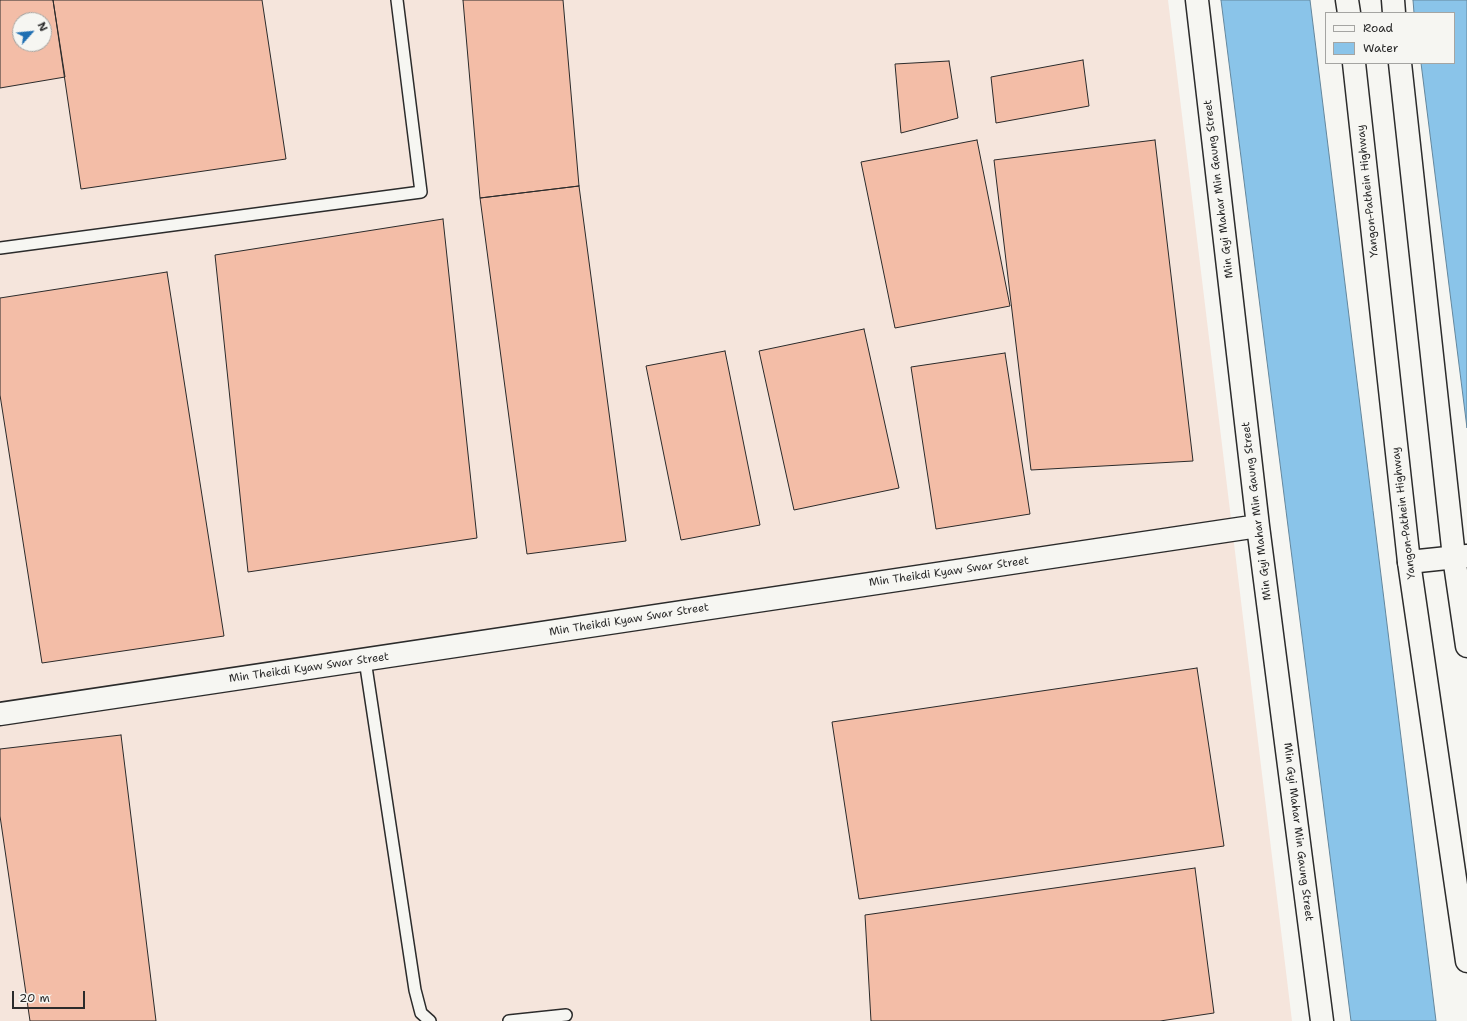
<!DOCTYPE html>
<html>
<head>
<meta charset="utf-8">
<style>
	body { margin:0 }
	#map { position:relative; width:1467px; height:1021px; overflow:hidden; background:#f6f6f2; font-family:"Shantell Sans",sans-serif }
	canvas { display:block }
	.legend { position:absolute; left:1325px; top:12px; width:130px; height:52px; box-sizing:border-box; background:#f6f6f2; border:1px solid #a5a5a2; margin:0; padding:5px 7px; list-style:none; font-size:12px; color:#2b2b2b }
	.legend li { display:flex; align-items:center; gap:8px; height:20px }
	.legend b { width:20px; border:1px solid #a5a5a2 }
	.north { position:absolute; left:12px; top:12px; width:40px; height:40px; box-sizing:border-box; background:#f6f6f2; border:1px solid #a5a5a2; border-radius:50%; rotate:63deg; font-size:11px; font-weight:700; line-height:16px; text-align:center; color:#2b2b2b }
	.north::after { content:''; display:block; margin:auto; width:14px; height:18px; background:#1f6fb2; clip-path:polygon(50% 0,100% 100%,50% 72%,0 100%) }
	.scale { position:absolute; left:12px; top:991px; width:73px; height:18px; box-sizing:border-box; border:2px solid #2b2b2b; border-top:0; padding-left:5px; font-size:12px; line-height:14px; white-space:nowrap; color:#2b2b2b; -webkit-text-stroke:3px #f6f6f2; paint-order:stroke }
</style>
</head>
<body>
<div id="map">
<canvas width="1467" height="1021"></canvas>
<ul class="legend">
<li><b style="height:5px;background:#f6f6f2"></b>Road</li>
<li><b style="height:11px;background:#8ac4e9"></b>Water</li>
</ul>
<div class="north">N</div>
<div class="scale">20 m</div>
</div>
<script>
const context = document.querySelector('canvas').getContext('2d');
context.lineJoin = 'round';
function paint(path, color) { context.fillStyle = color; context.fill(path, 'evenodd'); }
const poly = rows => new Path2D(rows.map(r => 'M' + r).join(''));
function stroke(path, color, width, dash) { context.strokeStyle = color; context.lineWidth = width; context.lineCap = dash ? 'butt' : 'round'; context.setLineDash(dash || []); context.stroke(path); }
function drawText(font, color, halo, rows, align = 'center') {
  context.font = font + ' "Shantell Sans",sans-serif'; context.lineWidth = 3; context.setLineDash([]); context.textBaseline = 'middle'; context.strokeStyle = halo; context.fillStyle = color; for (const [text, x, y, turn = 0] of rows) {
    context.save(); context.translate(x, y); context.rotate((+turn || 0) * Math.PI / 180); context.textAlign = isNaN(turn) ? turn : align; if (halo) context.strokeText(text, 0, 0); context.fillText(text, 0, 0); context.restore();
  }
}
paint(poly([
	[0,0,1168,0,1292,1021,0,1021],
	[20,20,44,20,44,44,20,44]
]), '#f5e5dc');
const water = poly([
	[1221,0,1310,0,1436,1021,1351,1021,1221,0],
	[1413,0,1467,0,1467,428,1421,63,1454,63,1454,13,1414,13,1413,0]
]);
paint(water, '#8ac4e9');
stroke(water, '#64879d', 1);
const building = poly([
	[0,0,53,0,65,77,0,88,0,0],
	[20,20,44,20,44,44,20,44,20,20],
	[53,0,262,0,286,159,81,189,53,0],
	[463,0,563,0,579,186,480,198,463,0],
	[1083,60,1089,106,996,123,991,77,1083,60],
	[949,61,958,118,901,133,895,64,949,61],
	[977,140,1010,306,895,328,861,162,977,140],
	[1155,140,1193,461,1031,470,994,160,1155,140],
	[579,186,626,541,527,554,480,198,579,186],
	[443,219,477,538,248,572,215,255,443,219],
	[167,272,224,636,42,663,0,395,0,298,167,272],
	[864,329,899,488,794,510,759,351,864,329],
	[725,351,760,525,681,540,646,366,725,351],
	[1005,353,1030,514,936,529,911,367,1005,353],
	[1197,668,1224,846,859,899,832,722,1197,668],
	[121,735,156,1021,30,1021,0,816,0,749,121,735],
	[1195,868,1214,1013,1160,1021,871,1021,865,915,1195,868]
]);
paint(building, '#f3bda7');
stroke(building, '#2b2b2b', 1);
const lane = poly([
	[0,248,421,192,397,0],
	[365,660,415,990,421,1013,430,1021],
	[509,1021,566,1015]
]);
const street = poly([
	[1197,0,1258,526,1322,1021],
	[1409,562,1467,556],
	[0,714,1258,526]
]);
const primary = poly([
	[1347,0,1349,13],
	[1393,0,1394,13],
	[1354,63,1409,562,1467,961],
	[1400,63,1454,557,1467,646]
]);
stroke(lane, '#2b2b2b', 14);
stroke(street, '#2b2b2b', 25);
stroke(primary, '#2b2b2b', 25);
stroke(lane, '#f6f6f2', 11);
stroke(street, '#f6f6f2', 22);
stroke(primary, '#f6f6f2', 22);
drawText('11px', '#2b2b2b', '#f6f6f2', [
	["Min Gyi Mahar Min Gaung Street",1219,189,-97],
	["Yangon-Pathein Highway",1368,191,-96],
	["Min Gyi Mahar Min Gaung Street",1257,511,-97],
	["Yangon-Pathein Highway",1404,513,-97],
	["Min Theikdi Kyaw Swar Street",949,572,-8],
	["Min Theikdi Kyaw Swar Street",629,620,-9],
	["Min Theikdi Kyaw Swar Street",309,668,-8],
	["Min Gyi Mahar Min Gaung Street",1298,832,83]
]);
</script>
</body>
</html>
